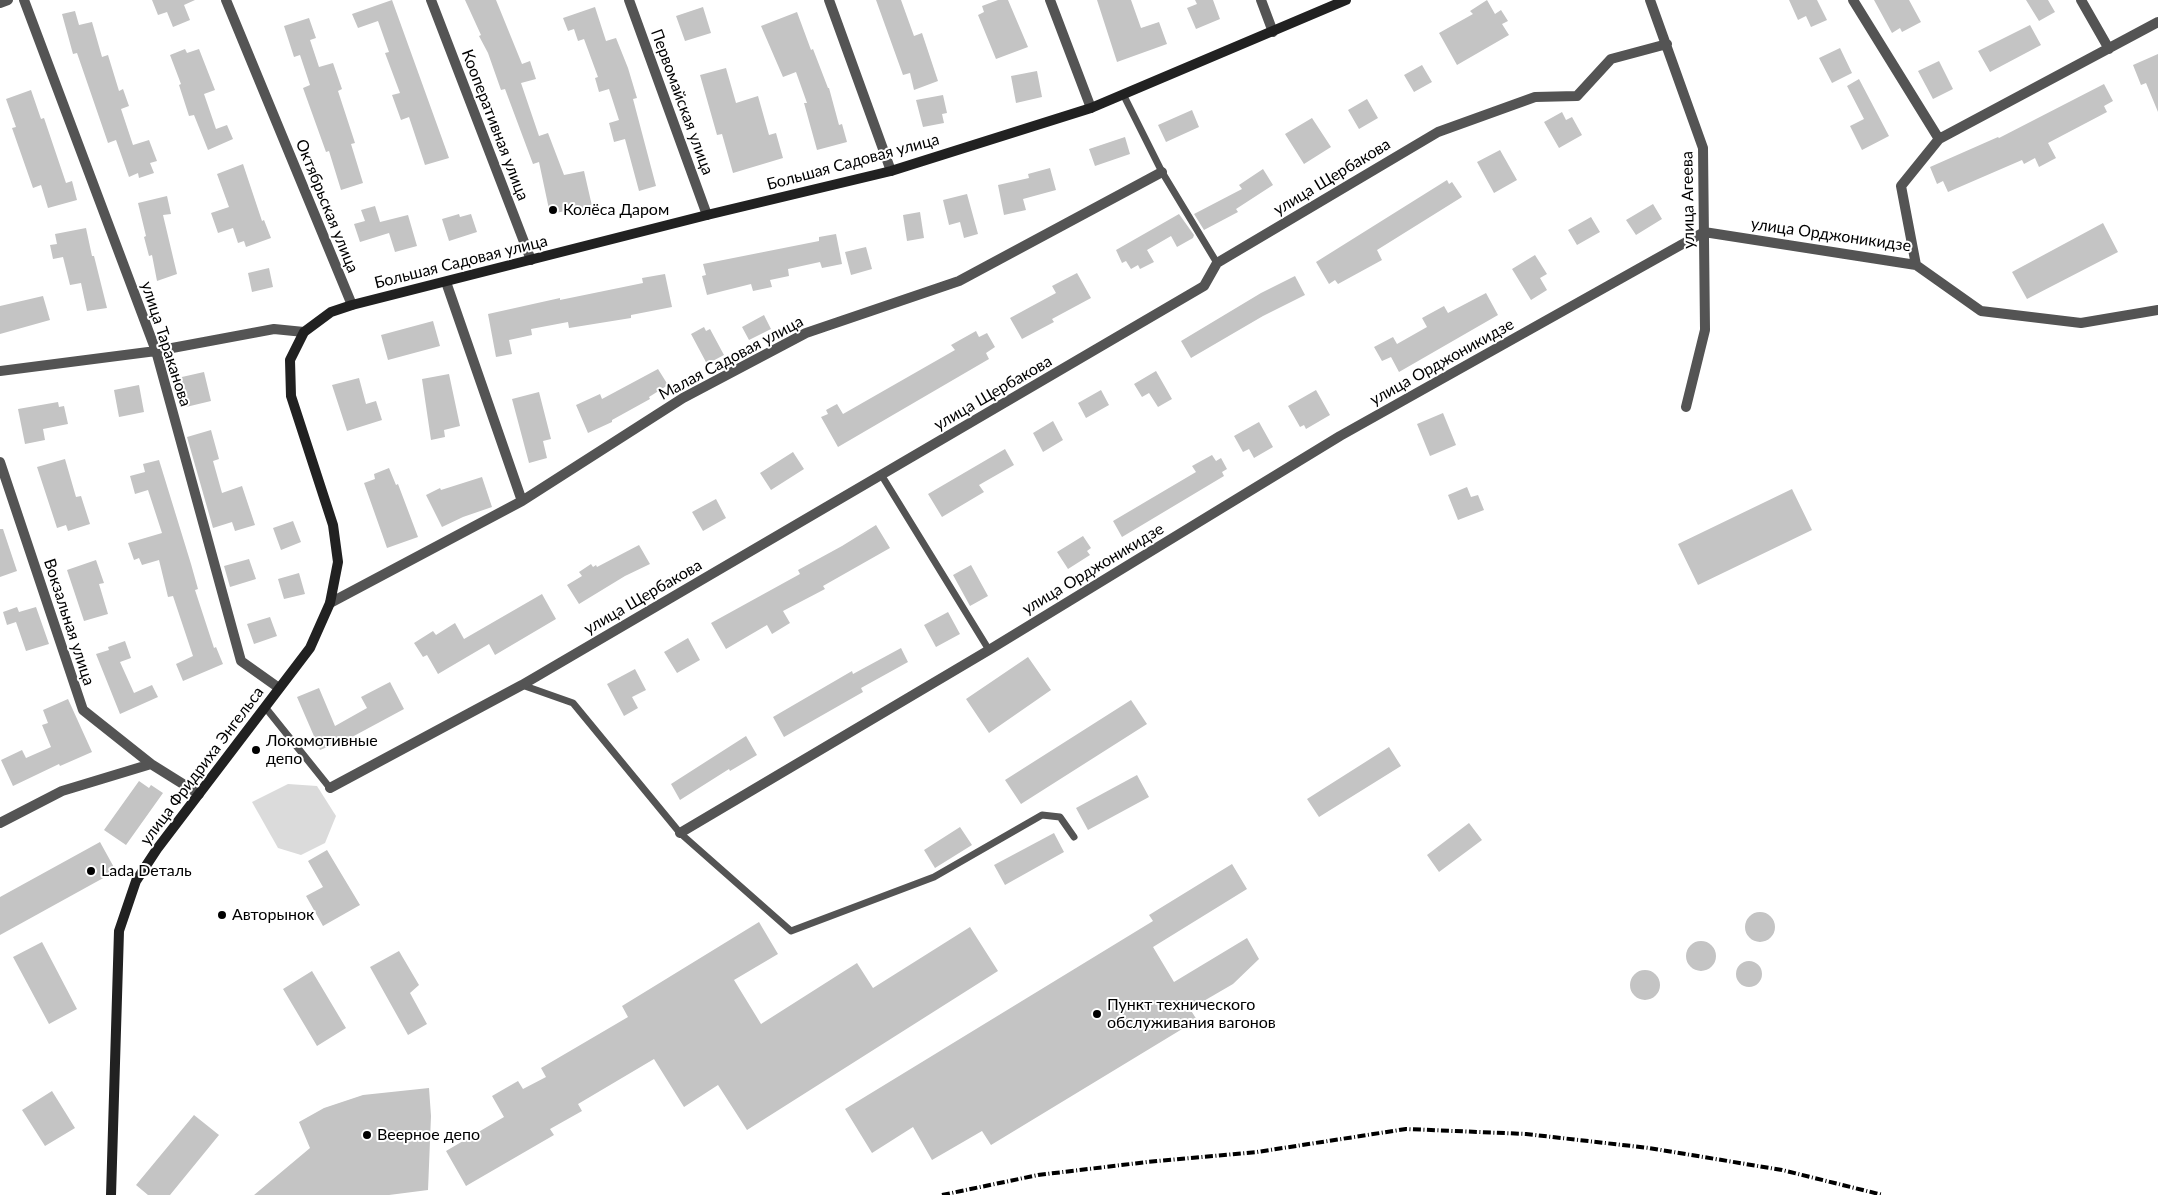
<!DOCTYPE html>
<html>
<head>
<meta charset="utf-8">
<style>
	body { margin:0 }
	canvas { display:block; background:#fff }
</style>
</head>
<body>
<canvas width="2158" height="1195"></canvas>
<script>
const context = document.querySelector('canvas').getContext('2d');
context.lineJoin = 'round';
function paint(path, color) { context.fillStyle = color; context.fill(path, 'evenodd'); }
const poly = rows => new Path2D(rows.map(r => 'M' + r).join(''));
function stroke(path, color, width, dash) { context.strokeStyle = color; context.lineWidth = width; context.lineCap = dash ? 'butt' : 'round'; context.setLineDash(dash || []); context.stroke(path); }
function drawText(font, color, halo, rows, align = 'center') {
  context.font = font + ' Lato,sans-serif'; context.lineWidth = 4; context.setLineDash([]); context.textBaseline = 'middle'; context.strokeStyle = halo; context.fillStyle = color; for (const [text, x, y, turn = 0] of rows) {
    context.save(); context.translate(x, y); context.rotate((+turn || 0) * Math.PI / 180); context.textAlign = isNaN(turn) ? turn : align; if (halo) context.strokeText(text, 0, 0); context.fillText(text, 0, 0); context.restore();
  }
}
paint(poly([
	[288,784,317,786,336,816,325,843,301,855,278,848,252,802]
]), '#dbdbdb');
paint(poly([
	[152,0,195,0,184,5,190,20,173,27,167,12,158,15],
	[392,0,449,158,425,165,409,117,401,120,392,95,400,93,385,53,389,52,378,21,358,28,352,14],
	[465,0,496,0,522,64,530,61,536,79,521,83,539,136,548,133,564,175,584,171,592,206,550,214,539,162,533,164,505,89,501,90,488,53,479,36,481,35],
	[876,0,901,0,914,36,922,33,938,81,914,90,910,73,903,75],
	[998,0,1008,0,1028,47,996,59,978,15,984,12,982,6],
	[1097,0,1131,0,1141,28,1159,22,1167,44,1117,62],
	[1195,0,1213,0,1220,19,1196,29,1187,8,1197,4],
	[1487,0,1495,14,1501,10,1508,21,1502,24,1509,35,1457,65,1439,33,1473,14,1470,11],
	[1789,0,1817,0,1827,20,1811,27,1806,16,1798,20],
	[1874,0,1909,0,1921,22,1902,32,1900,28,1892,33],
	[2026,0,2048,0,2055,12,2039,21],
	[595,7,606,41,616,38,628,68,637,98,633,99,656,186,639,191,625,139,614,142,609,123,619,120,609,89,599,92,595,78,598,77,584,39,578,41,574,29,568,31,563,18],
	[703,7,711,33,685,41,676,16],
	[75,11,79,25,92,22,102,57,108,55,119,91,123,89,129,106,121,109,133,145,149,140,157,161,150,163,154,173,139,178,138,173,129,177,116,140,108,143,77,53,73,54,62,14],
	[797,12,811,50,813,49,828,88,829,88,839,125,842,124,847,142,817,150,804,103,807,103,796,72,783,77,761,26],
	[309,18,316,38,310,40,319,67,333,63,342,89,338,91,355,143,351,144,363,183,341,190,329,151,326,152,303,88,310,85,300,55,294,57,284,26],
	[2030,25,2041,45,1990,72,1978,51],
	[1840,48,1852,73,1832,83,1819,58],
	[185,49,187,53,199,49,215,90,204,94,216,129,227,125,233,139,208,150,194,115,189,116,179,85,181,84,170,55],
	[2158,54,2158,112,2146,83,2141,85,2133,65],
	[1939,61,1953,89,1933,99,1918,71],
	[1422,65,1432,82,1414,92,1404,75],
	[726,68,736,103,758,96,769,135,776,133,783,158,733,173,722,134,717,135,700,75],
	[1037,71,1042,97,1016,103,1011,76],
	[1859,79,1889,136,1862,150,1850,126,1864,119,1847,86],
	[2104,84,2113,101,2104,106,2107,112,2048,143,2056,158,2039,167,2035,158,2024,164,2022,160,1948,192,1943,181,1937,184,1930,167,1998,137,1999,138],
	[31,90,41,119,44,118,66,183,72,181,77,200,48,208,41,185,33,188,12,128,16,127,6,99],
	[943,95,947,113,942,114,944,123,923,127,916,100],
	[1367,99,1378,118,1359,129,1348,110],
	[1192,110,1199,127,1166,142,1158,125],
	[1562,112,1566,120,1572,117,1582,135,1559,148,1544,122],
	[1312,118,1331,147,1304,164,1285,134],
	[1125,137,1130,154,1095,166,1089,149],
	[1500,150,1517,180,1494,193,1477,162],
	[243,164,262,221,264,220,271,238,246,247,244,241,238,243,233,228,218,233,211,213,229,207,217,174],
	[1050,168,1056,190,1023,199,1026,210,1004,215,998,185,1029,178,1028,174],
	[1263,169,1273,185,1236,209,1238,212,1204,230,1194,214,1242,189,1239,185],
	[1447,180,1449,184,1452,182,1462,197,1377,250,1382,260,1338,284,1335,280,1329,284,1316,262],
	[967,194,978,234,964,238,960,222,949,225,943,200],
	[167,196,171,214,163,215,177,274,157,281,152,255,149,256,144,237,146,236,138,203],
	[1653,204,1662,219,1636,235,1626,220],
	[375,206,380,222,408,215,417,246,395,252,389,233,360,242,354,224,365,221,361,210],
	[920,212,924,238,907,241,903,215],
	[459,214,460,217,471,214,477,232,449,241,442,219],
	[1179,214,1194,235,1193,238,1177,247,1171,236,1147,250,1154,262,1140,269,1138,265,1131,269,1126,261,1122,263,1116,250],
	[1591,217,1600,232,1577,245,1568,230],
	[2103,223,2118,252,2027,299,2012,272],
	[86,228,92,256,94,256,107,308,87,311,81,283,70,285,63,257,53,259,50,245,57,244,55,234],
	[836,234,842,264,822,268,820,262,788,269,789,276,770,280,772,287,753,291,751,284,707,295,702,276,706,275,703,264,819,241,819,237],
	[866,247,872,269,851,275,845,252],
	[1535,255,1547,274,1540,278,1547,290,1531,300,1512,269],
	[269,268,273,287,252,292,248,273],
	[1077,273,1091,298,1052,319,1054,322,1022,339,1010,318,1056,293,1052,286],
	[665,274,672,307,631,315,631,318,569,328,568,322,531,329,532,335,509,340,512,354,496,357,488,314,560,298,560,300,643,283,642,278],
	[1295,276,1305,295,1263,316,1191,358,1181,341,1261,293],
	[1486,293,1498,315,1399,372,1391,357,1382,361,1374,347,1393,337,1397,344,1427,327,1422,318,1444,306,1448,313],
	[43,296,50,320,0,334,0,306],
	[764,315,771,329,749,340,742,327],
	[433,321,440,346,388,360,381,335],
	[704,327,706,331,710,329,724,355,707,364,691,334],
	[976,331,979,337,987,333,995,347,986,353,989,359,838,447,821,417,828,414,826,410,837,404,843,414,955,350,951,345],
	[658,369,668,385,649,397,650,399,612,420,612,422,588,433,576,405,600,394,602,399],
	[1156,371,1172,399,1158,407,1149,393,1142,397,1134,384],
	[204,372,211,401,186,407,184,400,178,401,173,379],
	[449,374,460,426,444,430,445,437,431,440,422,379],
	[359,378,366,404,376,401,382,420,347,431,332,385],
	[139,385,144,412,119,417,114,390],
	[1101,390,1109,405,1086,418,1078,403],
	[1316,390,1330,415,1306,429,1304,425,1300,427,1288,406],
	[539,392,551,439,543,441,547,458,529,463,512,399],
	[58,402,59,407,64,406,68,424,43,429,45,440,25,444,18,409],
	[1443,413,1456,445,1430,456,1417,424],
	[1053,421,1063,440,1043,452,1033,433],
	[1259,422,1273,447,1254,458,1249,449,1243,452,1234,436],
	[211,430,219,459,213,461,222,493,242,486,255,525,235,531,232,522,213,528,187,437],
	[1005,449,1014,465,979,485,984,492,942,517,928,494],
	[793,452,804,469,771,490,760,473],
	[1212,455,1216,461,1221,458,1227,469,1222,472,1224,476,1122,537,1113,521,1196,472,1192,466],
	[65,459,76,497,81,496,90,524,68,531,66,525,57,528,37,467],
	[159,460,191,564,198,589,195,590,214,648,216,647,223,664,183,681,176,664,193,656,173,596,168,597,159,560,142,565,139,558,134,560,128,543,162,533,148,490,135,494,130,476,145,472,143,464],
	[389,468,396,485,398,484,418,537,387,548,364,483,375,479,374,474],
	[482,477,492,507,463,517,442,527,426,495,440,488,441,490],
	[1467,487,1471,497,1478,495,1484,510,1458,520,1448,495],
	[1792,489,1812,530,1698,585,1678,544],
	[716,499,726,518,703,531,692,512],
	[293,521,301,542,281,550,273,528],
	[876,525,890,548,823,586,825,589,783,611,790,623,772,634,767,625,726,649,711,623,800,574,798,570,842,546],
	[0,529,3,529,17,571,0,577],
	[1083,536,1091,548,1087,551,1090,555,1068,569,1057,552],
	[639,545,650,564,625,576,579,604,567,585,582,576,579,572,591,564,593,567,596,565,597,567],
	[249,559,256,579,230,587,224,566],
	[96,560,104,583,99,584,108,614,84,621,67,570],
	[971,565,988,596,970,606,953,575],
	[299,573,305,594,284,599,278,579],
	[542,594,556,619,495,655,489,644,438,674,427,655,423,657,414,643,433,631,436,635,455,623,464,639],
	[17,607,19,612,36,607,49,644,26,651,16,622,7,625,3,612],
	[948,612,960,634,936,647,924,625],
	[270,617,277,636,254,644,247,624],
	[688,638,700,660,677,673,664,652],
	[125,641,131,658,120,662,134,693,152,685,158,697,120,714,96,654,109,650,108,647],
	[901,648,908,662,861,688,863,692,784,737,773,717,852,671,853,674],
	[1028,657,1051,690,989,733,966,699],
	[635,669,646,690,632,697,638,708,624,716,607,684],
	[390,682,404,709,352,737,320,750,297,697,319,688,335,726,367,708,361,697],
	[68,699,92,752,60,766,59,764,13,786,1,760,22,750,26,758,51,747,42,725,48,723,43,710],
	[1131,700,1147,724,1021,804,1005,780],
	[746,736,757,755,730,771,729,769,680,800,671,784],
	[1389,747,1401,766,1319,817,1307,799],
	[1137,775,1149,797,1088,830,1076,808],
	[139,781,149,788,151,785,163,793,126,845,104,830],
	[1469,823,1482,840,1439,872,1427,855],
	[960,827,972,845,935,868,924,850],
	[1054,833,1064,852,1005,885,994,865],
	[100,842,116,871,0,935,0,897],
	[327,850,360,905,323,926,306,896,323,887,308,861],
	[1232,864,1247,889,1153,947,1174,982,1247,938,1259,959,1233,984,1190,1009,1197,1020,991,1145,982,1131,932,1160,913,1127,872,1153,845,1109,1153,921,1149,915],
	'1745 927a15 15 0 1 1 30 0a15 15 0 1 1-30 0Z',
	[759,922,778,954,734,980,761,1024,857,963,873,988,970,927,998,971,747,1130,718,1085,684,1107,654,1059,578,1104,582,1111,550,1129,554,1135,466,1186,446,1151,504,1117,492,1096,518,1081,523,1089,546,1077,541,1068,628,1017,622,1006],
	'1686 956a15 15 0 1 1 30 0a15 15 0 1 1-30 0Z',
	[42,942,77,1009,49,1024,13,957],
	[399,951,419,985,410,993,427,1024,408,1035,370,967],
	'1736 974a13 13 0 1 1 26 0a13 13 0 1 1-26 0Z',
	'1630 985a15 15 0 1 1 30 0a15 15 0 1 1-30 0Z',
	[312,971,346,1028,317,1046,283,989],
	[429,1088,431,1116,428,1190,389,1195,254,1195,310,1148,299,1122,324,1108,363,1095],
	[52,1091,75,1128,45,1146,22,1110],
	[194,1115,219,1135,170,1195,148,1195,136,1185]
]), '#c4c4c4');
stroke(poly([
	[1123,94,1162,172,1217,263],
	[882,476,989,650],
	[522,685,573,703,680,833,791,931,934,877,1042,815,1060,817,1074,837],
	[265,707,330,788]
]), '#545454', 7);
stroke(poly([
	[24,0,156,351,241,661,279,688],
	[431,0,531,260],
	[629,0,707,215],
	[829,0,891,171],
	[1050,0,1091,108],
	[1261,0,1273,32],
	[1650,0,1703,148,1705,330,1686,407],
	[1853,0,1939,139],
	[2081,0,2109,49],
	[1916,265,1981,311,2081,323,2158,310],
	[446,282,522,501],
	[0,371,156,351,274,329,304,332],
	[0,462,83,710,151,764],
	[330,603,522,501,683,398,806,333,959,281,1162,172],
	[330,788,522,685,1204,286,1217,263,1438,132,1535,97,1577,96,1611,59,1667,44],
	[0,823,62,791,151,764,199,794],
	[680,833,989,650,1340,436,1704,232,1916,265,1901,186,1939,139,2158,22]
]), '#545454', 10);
stroke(poly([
	[226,0,352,305],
	[0,3,8,0]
]), '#545454', 10);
stroke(poly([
	[111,1195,119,931,136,881,157,849,310,648,330,603,338,562,333,525,291,396,290,360,304,332,331,312,352,305,707,215,891,171,1091,108,1346,0]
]), '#212121', 10);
stroke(poly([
	[942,1195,1038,1175,1147,1162,1257,1152,1406,1129,1526,1134,1649,1148,1782,1170,1883,1195]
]), '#000', 4, [8, 2.5, 1, 2.5]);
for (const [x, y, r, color] of [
	[553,210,5,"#000"],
	[256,750,5,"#000"],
	[91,871,5,"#000"],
	[222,915,5,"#000"],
	[1097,1014,5,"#000"],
	[367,1135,5,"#000"]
]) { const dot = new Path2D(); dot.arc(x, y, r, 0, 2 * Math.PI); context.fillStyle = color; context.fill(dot); stroke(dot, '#fff', 2); }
drawText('16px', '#000', '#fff', [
	["Первомайская улица",682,102,70],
	["Кооперативная улица",495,125,69],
	["Большая Садовая улица",853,162,-15],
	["улица Щербакова",1332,177,-31],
	["улица Агеева",1688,200,-91],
	["Октябрьская улица",327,206,68],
	["улица Орджоникидзе",1831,235,8],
	["Большая Садовая улица",461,262,-14],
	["улица Тараканова",166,344,72],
	["Малая Садовая улица",731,358,-28],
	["улица Орджоникидзе",1442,362,-29],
	["улица Щербакова",993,393,-30],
	["улица Орджоникидзе",1093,569,-31],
	["улица Щербакова",643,597,-30],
	["Вокзальная улица",69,622,72],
	["улица Фридриха Энгельса",202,766,-53]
]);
drawText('16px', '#000', '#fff', [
	["Колёса Даром",563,210],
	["Локомотивные",266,741],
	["депо",266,759],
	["Lada Dеталь",101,871],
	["Авторынок",232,915],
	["Пункт технического",1107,1005],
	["обслуживания вагонов",1107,1023],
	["Веерное депо",377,1135]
], 'left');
</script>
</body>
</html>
